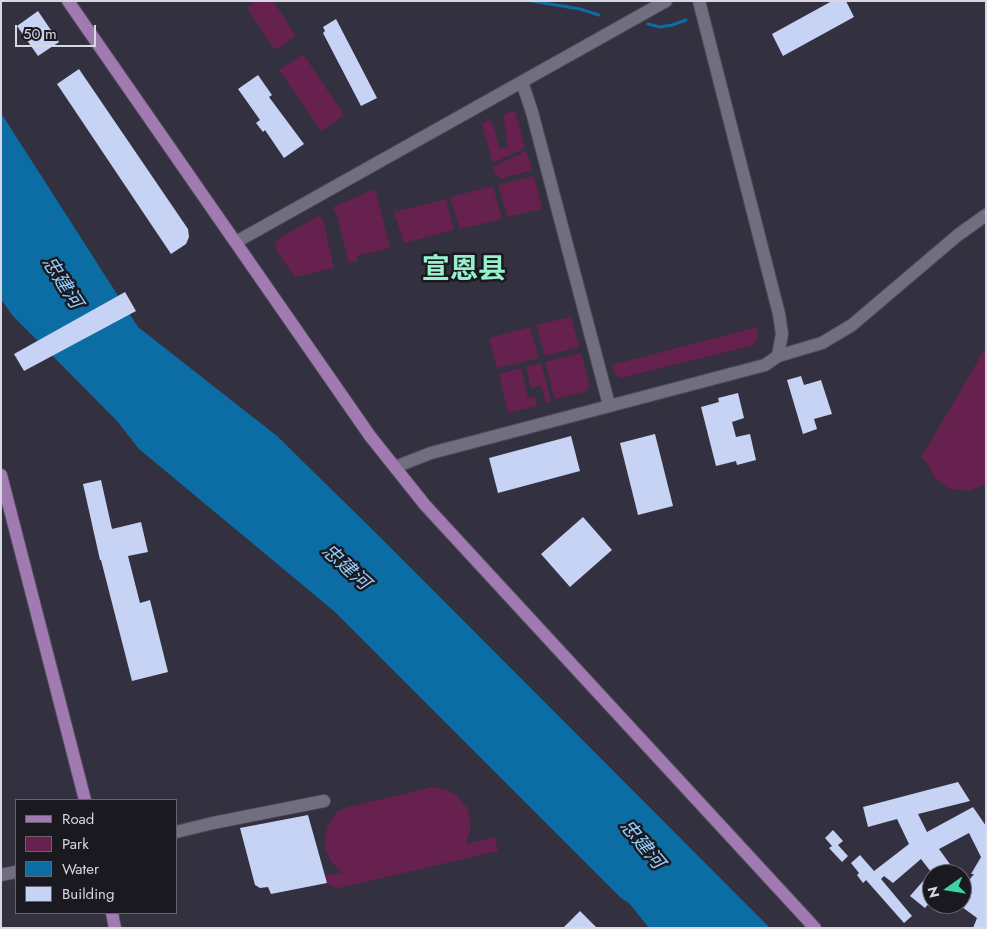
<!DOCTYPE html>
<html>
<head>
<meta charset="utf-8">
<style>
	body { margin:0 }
	#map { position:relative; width:987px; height:929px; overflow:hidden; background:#33303f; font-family:Jost,sans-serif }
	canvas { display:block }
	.frame { position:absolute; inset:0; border:2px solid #d9d7e1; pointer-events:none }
	.legend { position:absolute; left:15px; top:799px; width:162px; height:115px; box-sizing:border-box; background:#1a1920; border:1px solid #66656d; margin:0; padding:6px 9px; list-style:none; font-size:15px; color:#d9d7e1 }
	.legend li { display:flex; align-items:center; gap:10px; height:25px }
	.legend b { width:25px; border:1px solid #66656d }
	.north { position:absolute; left:922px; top:864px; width:50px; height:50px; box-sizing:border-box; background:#1a1920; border:1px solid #66656d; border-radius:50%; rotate:257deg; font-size:14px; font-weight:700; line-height:20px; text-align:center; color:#d9d7e1 }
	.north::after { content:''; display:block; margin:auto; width:18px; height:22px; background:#3dd4a3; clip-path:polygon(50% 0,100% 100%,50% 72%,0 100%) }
	.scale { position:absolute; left:15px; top:25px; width:81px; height:22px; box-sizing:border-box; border:2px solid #d9d7e1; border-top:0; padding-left:6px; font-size:15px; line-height:18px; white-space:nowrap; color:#d9d7e1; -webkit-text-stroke:4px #1a1920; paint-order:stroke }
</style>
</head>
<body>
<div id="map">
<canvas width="987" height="929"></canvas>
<div class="frame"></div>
<ul class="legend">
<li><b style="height:6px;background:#a07ab0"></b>Road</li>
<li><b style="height:14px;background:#67214f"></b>Park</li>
<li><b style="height:14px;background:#0c6da4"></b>Water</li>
<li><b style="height:14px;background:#c6d3f4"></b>Building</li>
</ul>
<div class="north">N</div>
<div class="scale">50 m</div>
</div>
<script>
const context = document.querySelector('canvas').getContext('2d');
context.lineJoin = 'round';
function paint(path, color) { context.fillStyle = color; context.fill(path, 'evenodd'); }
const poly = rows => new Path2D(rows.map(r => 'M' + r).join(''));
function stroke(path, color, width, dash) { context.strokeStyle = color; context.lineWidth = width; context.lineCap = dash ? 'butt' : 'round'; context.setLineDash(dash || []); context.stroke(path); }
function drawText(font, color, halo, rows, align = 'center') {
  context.font = font + ' Jost,"Noto Sans SC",sans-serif'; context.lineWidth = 5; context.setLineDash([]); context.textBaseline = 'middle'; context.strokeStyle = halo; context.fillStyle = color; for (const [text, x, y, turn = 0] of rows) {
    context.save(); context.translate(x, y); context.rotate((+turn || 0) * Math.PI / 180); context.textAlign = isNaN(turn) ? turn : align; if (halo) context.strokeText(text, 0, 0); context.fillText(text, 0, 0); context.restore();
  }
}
paint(poly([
	[256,1,273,1,296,36,275,50,247,8],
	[303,54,344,115,321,131,279,70],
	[515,110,525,148,493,163,482,124,491,119,500,149,508,147,503,115],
	[526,151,532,170,500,179,499,175,495,175,493,167],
	[534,176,542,209,507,217,498,185],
	[493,186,502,219,460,229,450,197],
	[375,189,390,248,357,256,358,261,349,263,338,219,333,207],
	[446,199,454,230,404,243,394,212],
	[320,215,324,224,334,268,295,277,276,250,276,243,280,238],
	[571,317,579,347,545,356,536,325],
	[530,327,539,358,497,368,489,338],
	[757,327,758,337,754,345,621,378,615,373,612,365],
	[986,347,986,484,969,491,950,489,936,479,931,472,928,463,921,458],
	[581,353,589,385,588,390,583,392,555,399,545,362],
	[541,363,551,401,546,403,541,385,531,388,526,367],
	[521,368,528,398,535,397,537,406,508,413,499,374],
	[432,787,447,790,456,795,468,809,471,827,466,844,495,837,498,851,339,888,333,887,327,883,325,876,343,872,337,868,331,861,326,852,324,841,328,825,337,812,344,808]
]), '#67214f');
paint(poly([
	[1,113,138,327,277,436,381,538,770,928,649,928,629,903,621,898,335,612,139,449,117,421,12,315,1,299]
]), '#0c6da4');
stroke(poly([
	[532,1,580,9,599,15],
	[648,24,660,27,672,25,686,20]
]), '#0c6da4', 3);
paint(poly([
	[832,1,846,1,854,17,783,56,772,34],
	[38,11,59,42,38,56,17,26],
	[336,19,377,98,361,106,323,33,325,31,323,27],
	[79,69,188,229,189,237,186,244,171,254,57,84],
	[258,75,272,95,269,97,304,144,284,158,265,130,263,132,256,123,260,120,238,89],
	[125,292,136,311,24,371,14,354],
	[801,376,804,385,821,380,832,414,814,419,817,429,803,434,787,380],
	[738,393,744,418,732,422,736,437,750,434,756,460,737,465,736,461,716,466,701,407,719,402,718,398],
	[655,434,673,506,638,515,620,443],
	[571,436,580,471,498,493,489,458],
	[101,480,112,529,141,522,148,552,128,556,140,603,150,600,168,672,132,681,101,560,100,560,83,484],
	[583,517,612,550,570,587,541,554],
	[958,782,970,801,918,814,927,832,973,807,986,826,986,928,973,928,977,918,962,907,962,889,974,874,971,874,981,857,969,833,939,849,957,874,932,873,932,900,925,908,910,896,931,872,921,859,893,883,884,876,881,879,912,916,904,923,866,880,863,883,857,875,859,873,851,863,860,855,874,871,909,844,897,819,868,827,863,807],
	[308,815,327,883,271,894,268,887,260,888,255,885,240,828],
	[833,830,843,841,838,845,848,856,842,862,829,848,832,846,825,838],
	[580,911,597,928,563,928]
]), '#c6d3f4');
const minor = poly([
	[522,82,532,112,609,405],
	[236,242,666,1],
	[778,356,822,343,852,325,958,235,986,215],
	[395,467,431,453,765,365,778,356,782,334,779,314,699,1],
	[176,832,213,823,324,801],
	[1,875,16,872]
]);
const major = poly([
	[68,1,370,436,425,505,815,928],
	[1,475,85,800],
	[112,913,115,928]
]);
stroke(minor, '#504d5a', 14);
stroke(major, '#504d5a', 14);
stroke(minor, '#716e7f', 12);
stroke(major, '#a07ab0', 12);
drawText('italic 19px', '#93cefc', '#1a1920', [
	["忠建河",61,283,57],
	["忠建河",345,568,42],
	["忠建河",641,845,50]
]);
drawText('bold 28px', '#97f0cc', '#1a1920', [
	["宣恩县",464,271]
]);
</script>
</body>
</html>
